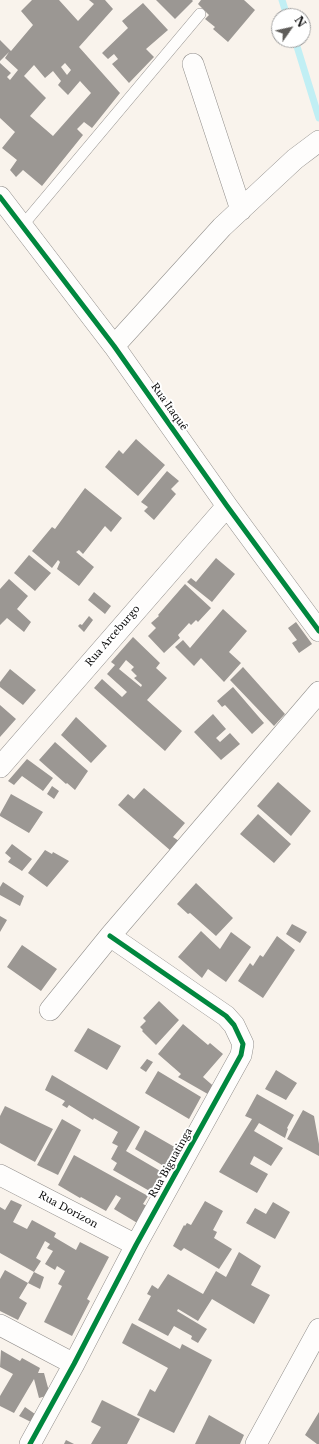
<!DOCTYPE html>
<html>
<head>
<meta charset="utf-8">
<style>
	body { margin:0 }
	#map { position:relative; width:319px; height:1444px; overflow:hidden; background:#f9f3ec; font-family:"Libre Baskerville",serif }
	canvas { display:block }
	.north { position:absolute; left:271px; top:8px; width:40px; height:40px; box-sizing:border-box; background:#fff; border:1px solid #9d9d9d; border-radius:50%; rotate:56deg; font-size:11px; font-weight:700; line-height:16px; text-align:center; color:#0a0a0a }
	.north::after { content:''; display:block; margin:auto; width:14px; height:18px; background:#5e5c59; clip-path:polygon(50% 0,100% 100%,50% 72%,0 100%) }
</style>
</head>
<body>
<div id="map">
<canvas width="319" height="1444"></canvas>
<div class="north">N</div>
</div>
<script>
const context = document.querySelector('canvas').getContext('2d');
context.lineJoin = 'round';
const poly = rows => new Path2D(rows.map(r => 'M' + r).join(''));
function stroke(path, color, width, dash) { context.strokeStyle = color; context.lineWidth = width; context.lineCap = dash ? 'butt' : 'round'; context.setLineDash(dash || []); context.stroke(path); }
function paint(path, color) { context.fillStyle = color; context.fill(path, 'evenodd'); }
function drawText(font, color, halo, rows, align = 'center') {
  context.font = font + ' "Libre Baskerville",serif'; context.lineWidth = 4; context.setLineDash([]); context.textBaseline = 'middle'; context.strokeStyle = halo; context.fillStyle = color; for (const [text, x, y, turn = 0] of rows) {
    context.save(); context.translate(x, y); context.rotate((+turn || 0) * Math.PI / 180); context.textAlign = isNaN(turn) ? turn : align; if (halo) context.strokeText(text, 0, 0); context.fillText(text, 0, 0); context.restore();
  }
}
stroke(poly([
	[282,0,287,16],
	[295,40,319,118]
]), '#c1eff4', 7);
paint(poly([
	[32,0,59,0,78,21,94,4,89,0,105,0,113,9,79,47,120,93,92,128,84,122,77,129,83,135,42,186,23,170,16,177,10,170,17,160,2,148,15,132,0,118,0,63,11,73,7,77,10,80,18,70,5,58,9,52,0,61,0,40,11,51,33,25,21,11],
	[65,63,71,70,67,75,61,67],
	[34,65,45,78,53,71,61,81,58,85,68,95,80,81,91,93,53,136,30,116,46,98,24,76],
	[156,0,192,0,193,1,175,19],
	[201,0,244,0,255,10,228,42,213,29,215,27,205,19,209,15,198,4],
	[143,3,168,30,146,49,154,57,129,83,112,64,118,59,114,54,108,59,102,53,128,28,122,21],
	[136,439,165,465,138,496,105,467,119,450,123,454],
	[167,471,179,481,171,489,176,494,154,520,144,511,148,507,141,502],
	[85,488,122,518,111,532,105,526,83,554,79,550,76,552,94,567,79,586,57,569,60,562,58,560,52,568,32,551,52,527,55,529],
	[29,555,51,573,35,591,14,573],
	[216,558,235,574,212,602,187,582,191,578,196,582],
	[9,579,28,596,17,609,31,622,24,632,7,618,0,625,0,589],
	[185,584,211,608,198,622,196,620,191,625,189,623,178,635,180,638,164,653,148,636,156,628,151,623,159,616,158,615],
	[94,592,111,606,105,614,88,600],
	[223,609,247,631,229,652,241,663,224,682,201,658,194,666,175,647,183,640,190,648],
	[89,616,93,620,84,632,78,626,80,624,82,625],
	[296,622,312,644,299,653,292,643,297,640,288,628],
	[133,637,160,663,156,668,167,678,147,700,182,731,165,751,94,688,102,679,122,697,127,692,107,674,115,665,111,662],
	[126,660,134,667,131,670,137,676,134,678,142,685,141,687,119,669],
	[243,667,285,714,274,726,230,680],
	[10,669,36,690,23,705,0,687,0,682],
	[233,687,264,723,252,734,225,705,222,707,217,701],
	[0,705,16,719,0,737],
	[213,714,226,729,216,738,220,742,230,733,240,744,221,760,194,732],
	[76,717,107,746,91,763,61,735],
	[55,742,88,771,75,790,67,783,66,784,39,760],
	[27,759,53,778,43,791,22,776,14,785,8,781],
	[278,782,311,811,291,836,257,806],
	[52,786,59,791,54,799,47,794],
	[144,788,185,823,173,837,179,841,171,851,118,805,128,794,134,799],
	[11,794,43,812,29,833,0,816,0,814],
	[258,814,291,844,274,863,240,834],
	[12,844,32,859,22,871,8,862,11,858,5,853],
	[45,850,52,854,53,852,69,861,47,887,28,873],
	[3,882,24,896,20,906,0,895,0,887],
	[196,883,233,918,216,936,190,913,188,914,177,904],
	[0,916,7,920,0,932],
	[292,924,307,932,300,943,286,934],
	[201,931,220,949,231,932,251,947,226,982,208,969,202,978,178,957],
	[277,936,295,950,263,998,238,981,250,963,253,966,260,955,263,957],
	[22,945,57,969,41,991,7,967],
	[159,1001,179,1020,156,1045,142,1031,143,1030,140,1027,146,1021,143,1018],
	[183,1024,208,1045,210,1043,223,1054,203,1077,218,1090,213,1097,178,1077,181,1074,158,1054],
	[88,1028,121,1046,107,1070,74,1051],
	[147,1059,153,1062,146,1072,140,1068],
	[276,1070,297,1083,286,1100,265,1089],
	[158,1071,201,1097,189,1119,145,1093],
	[52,1075,140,1127,126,1151,167,1175,153,1193,113,1170,117,1163,111,1159,118,1146,112,1143,118,1132,94,1118,93,1120,69,1105,67,1108,62,1105,65,1101,45,1090],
	[257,1094,294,1115,287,1128,288,1129,285,1138,259,1123,254,1131,283,1148,271,1166,254,1156,250,1164,268,1174,257,1193,219,1172,252,1119,245,1116],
	[5,1106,53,1129,35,1162,0,1143,0,1116],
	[303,1110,314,1116,319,1144,319,1156,287,1139],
	[62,1119,81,1130,58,1175,37,1165],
	[145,1130,178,1149,167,1168,135,1149],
	[74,1155,148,1196,143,1204,149,1207,139,1224,114,1209,121,1198,116,1195,106,1211,81,1197,80,1198,58,1185],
	[11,1200,22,1205,13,1222,27,1229,32,1220,56,1233,54,1237,76,1250,80,1242,109,1257,87,1299,90,1301,72,1336,44,1322,62,1286,58,1284,65,1271,57,1266,55,1270,45,1264,53,1251,47,1248,50,1244,45,1241,36,1258,41,1261,34,1272,0,1253,0,1207,5,1210],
	[205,1201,223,1211,213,1230,217,1232,214,1238,232,1249,219,1269,184,1248,181,1251,173,1246,184,1225,185,1226,187,1223,191,1225],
	[273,1202,290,1212,275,1239,246,1223,255,1208,266,1214],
	[239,1252,261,1266,251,1285,270,1295,254,1324,212,1299,198,1321,178,1309,177,1311,207,1329,198,1343,191,1339,192,1336,174,1326,168,1336,138,1320,151,1296,147,1294,152,1285,158,1289,168,1274,203,1294,216,1271,226,1277],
	[5,1270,28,1283,19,1298,27,1303,18,1320,0,1311,0,1279],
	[34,1272,44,1277,40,1289,28,1283],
	[132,1323,180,1349,182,1344,212,1360,174,1433,137,1415,150,1389,155,1392,168,1368,122,1343],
	[1,1350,20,1361,22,1358,40,1368,38,1373,44,1373,50,1395,39,1398,34,1379,14,1413,0,1406,0,1396,13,1374,0,1367],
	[102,1400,140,1419,127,1444,91,1444,101,1427,91,1422],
	[25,1407,35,1414,31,1422,19,1416],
	[319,1412,319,1444,317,1444,305,1435],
	[209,1415,244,1435,240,1444,195,1444],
	[66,1440,74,1444,64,1444]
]), '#9b9793');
const lane = poly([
	[22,226,200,14]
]);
const street = poly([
	[193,64,241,210],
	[0,197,114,346,227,506,319,631],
	[114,346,222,227,295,159,319,141],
	[0,767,227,506],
	[50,1010,110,936,319,692],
	[0,1175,136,1245],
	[0,1325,74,1364],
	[30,1444,74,1364,136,1245,241,1055,243,1044,234,1025,226,1016,110,936],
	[256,1444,319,1329]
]);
stroke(lane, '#928f8c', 12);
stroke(street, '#928f8c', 22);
stroke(lane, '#fefdfc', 11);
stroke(street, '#fefdfc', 21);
stroke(poly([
	[0,197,114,346,227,506,319,631],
	[30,1444,74,1364,136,1245,241,1055,243,1044,234,1025,226,1016,110,936]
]), '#00873e', 5);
drawText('10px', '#0a0a0a', '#fff', [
	["Rua Itaquê",169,407,55],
	["Rua Arceburgo",113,636,-49],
	["Rua Biguatinga",171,1163,-61],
	["Rua Dorizon",68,1210,28]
]);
</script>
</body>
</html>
